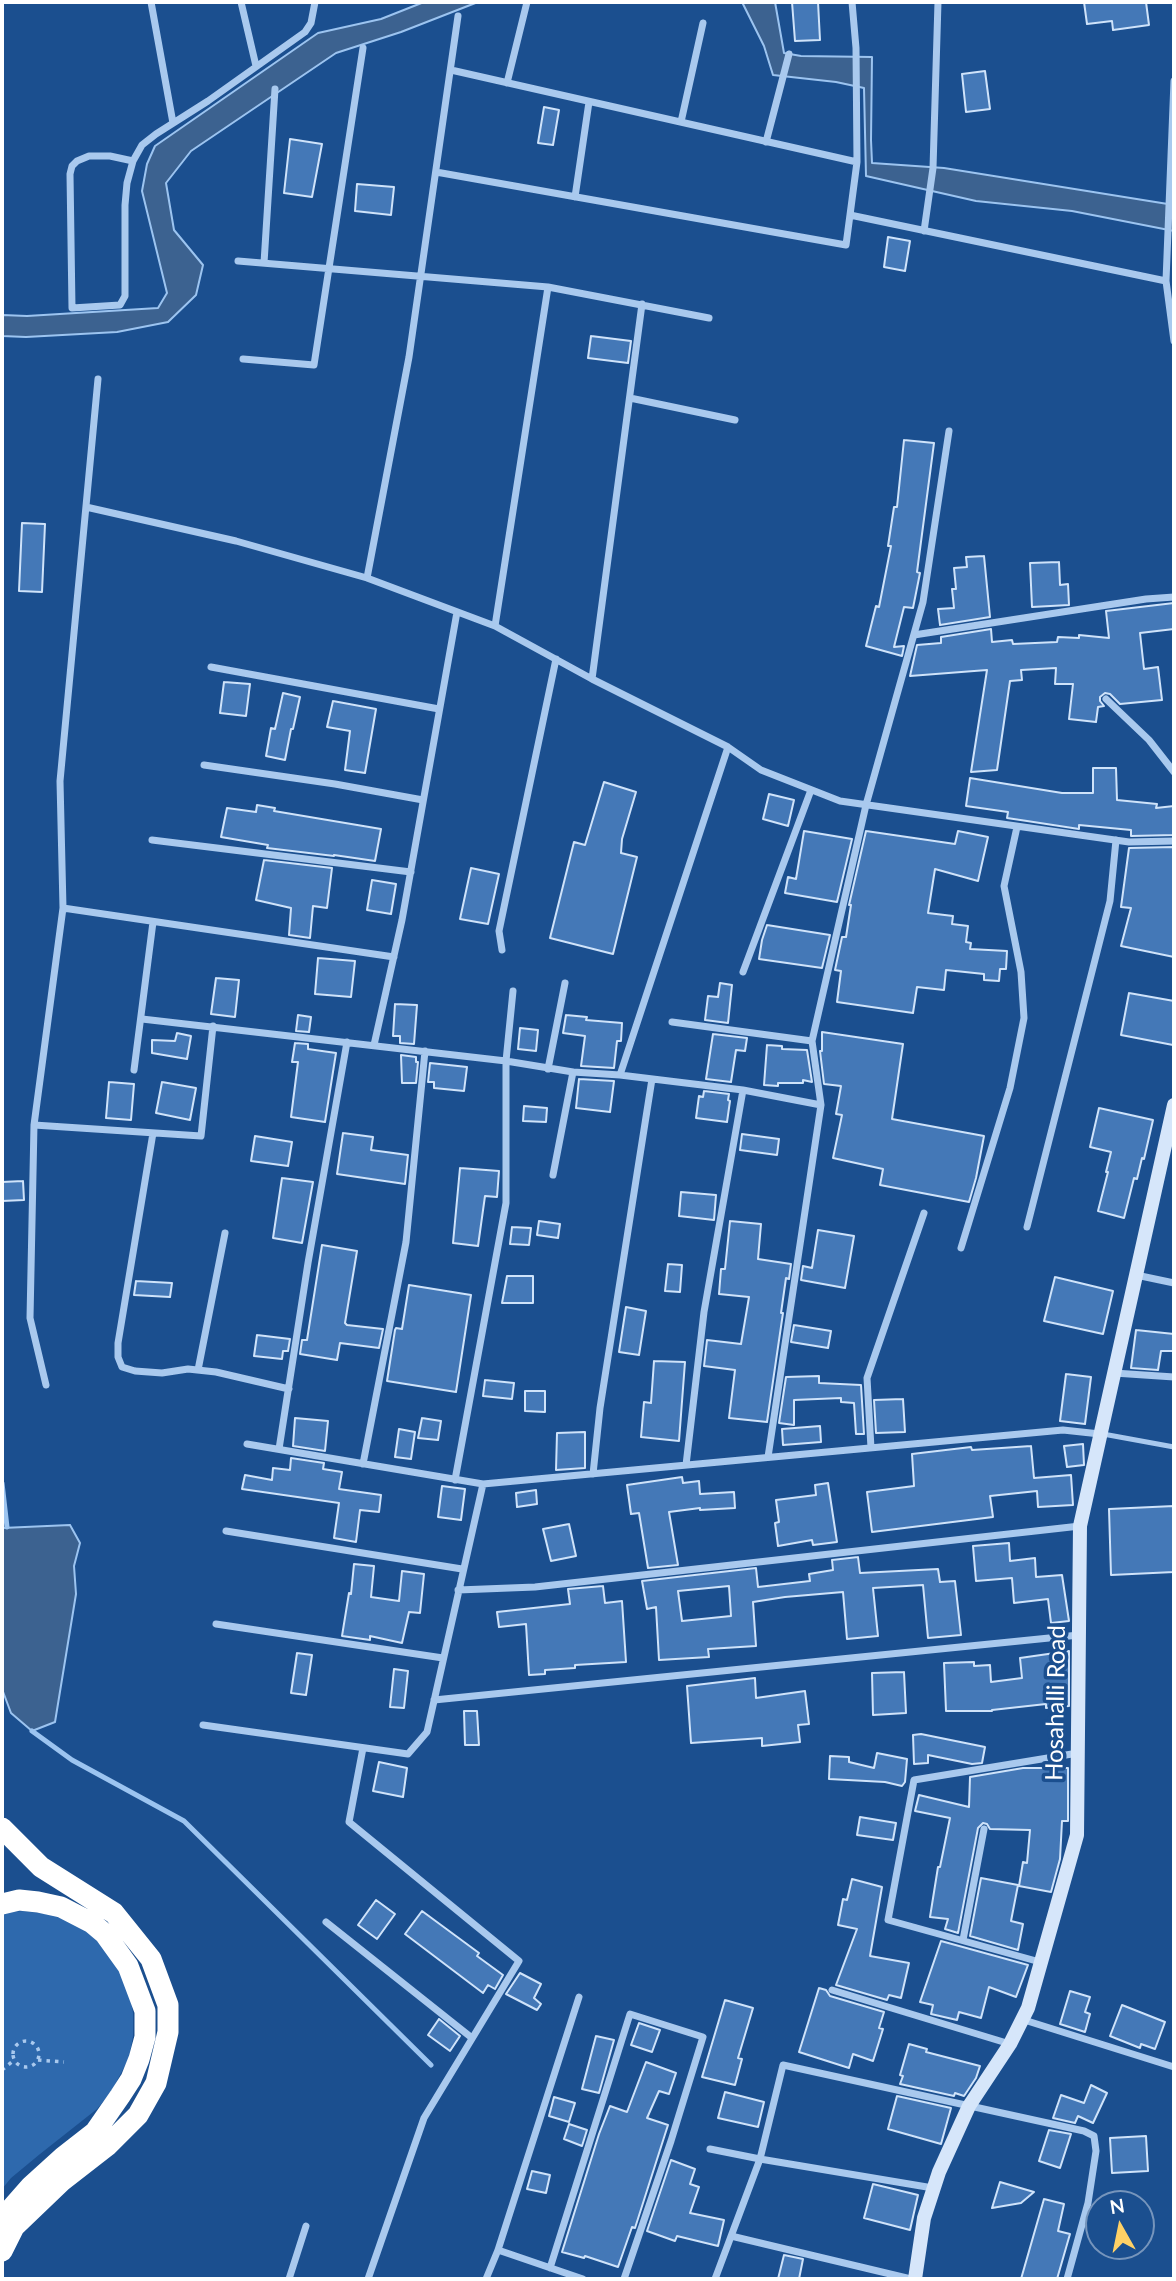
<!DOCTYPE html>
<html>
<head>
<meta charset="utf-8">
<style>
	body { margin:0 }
	#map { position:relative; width:1176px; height:2281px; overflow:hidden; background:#1b4f8f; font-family:Lato,sans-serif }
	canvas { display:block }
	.frame { position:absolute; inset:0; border:4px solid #fff; pointer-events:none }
	.north { position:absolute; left:1085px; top:2190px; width:70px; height:70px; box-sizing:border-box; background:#1b4f8f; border:2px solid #7695bc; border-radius:50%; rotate:351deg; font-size:19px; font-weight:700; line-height:28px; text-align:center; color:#fff }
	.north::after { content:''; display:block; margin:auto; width:24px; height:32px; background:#ffd166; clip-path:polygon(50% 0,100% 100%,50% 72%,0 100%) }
</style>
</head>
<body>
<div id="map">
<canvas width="1176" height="2281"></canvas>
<div class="frame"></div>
<div class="north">N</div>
</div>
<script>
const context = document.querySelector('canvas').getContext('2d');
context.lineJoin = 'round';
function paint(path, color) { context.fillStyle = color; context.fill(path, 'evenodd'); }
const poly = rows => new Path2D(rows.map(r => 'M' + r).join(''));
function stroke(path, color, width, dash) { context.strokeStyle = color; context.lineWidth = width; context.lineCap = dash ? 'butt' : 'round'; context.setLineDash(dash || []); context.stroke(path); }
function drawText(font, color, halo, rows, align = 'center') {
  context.font = font + ' Lato,sans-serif'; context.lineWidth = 7; context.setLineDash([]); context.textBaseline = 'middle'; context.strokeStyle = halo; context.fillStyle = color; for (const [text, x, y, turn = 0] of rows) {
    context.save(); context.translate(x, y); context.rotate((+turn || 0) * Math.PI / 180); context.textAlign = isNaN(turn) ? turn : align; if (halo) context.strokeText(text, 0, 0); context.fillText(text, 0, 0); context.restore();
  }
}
paint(poly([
	[23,1911,55,1915,86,1930,111,1955,129,1989,133,2013,133,2036,129,2058,111,2092,97,2109,40,2154,11,2178,2,2189,2,1913]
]), '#2e69ad');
const water = poly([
	[424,2,478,2,401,32,336,53,191,151,166,183,174,230,203,265,196,295,168,322,117,332,26,337,2,336,2,315,27,316,158,308,167,293,142,191,147,164,155,146,318,33,381,19,424,2],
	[742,2,775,2,784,53,801,56,872,57,871,140,872,163,944,168,1174,205,1174,231,1072,211,976,201,866,176,864,88,836,82,773,75,764,46,742,2],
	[70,1525,80,1543,74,1566,76,1594,55,1722,32,1731,11,1713,2,1689,2,1528,70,1525]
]);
paint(water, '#3c6290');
stroke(water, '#9cc4f0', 2);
stroke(poly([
	[2,1483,7,1527],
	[32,1731,72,1760,184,1821,431,2065]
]), '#9cc4f0', 5);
const building = poly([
	[792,2,818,2,820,40,795,41,792,2],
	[1084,2,1146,2,1149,25,1113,30,1112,21,1087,24,1084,2],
	[985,71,990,109,966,112,962,74,985,71],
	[544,107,559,110,553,145,538,143,544,107],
	[290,139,322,144,312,197,284,193,290,139],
	[357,184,394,187,391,215,355,211,357,184],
	[888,237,910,241,905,271,884,267,888,237],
	[591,336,631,341,628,363,588,358,591,336],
	[904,440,934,443,917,572,920,573,913,608,904,607,894,647,904,646,902,656,866,646,876,606,879,607,891,546,888,546,894,507,897,507,904,440],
	[22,523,45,524,42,592,19,591,22,523],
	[984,556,990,617,940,625,938,609,954,608,952,589,956,589,954,568,967,567,966,557,984,556],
	[1059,562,1060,585,1068,584,1069,605,1032,607,1030,563,1059,562],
	[1174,603,1174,629,1140,633,1144,669,1158,667,1162,700,1120,704,1110,694,1105,693,1100,697,1100,701,1104,706,1098,707,1096,722,1069,719,1073,684,1055,684,1056,668,1021,670,1022,680,1010,681,997,770,971,772,987,670,910,676,917,645,941,643,941,637,991,629,992,642,1012,640,1013,644,1057,642,1058,637,1079,638,1079,635,1109,638,1106,611,1174,603],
	[224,682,250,684,246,716,220,713,224,682],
	[283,693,300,697,293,729,291,729,285,760,266,756,271,728,275,729,283,693],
	[333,701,376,709,365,773,345,770,350,731,327,727,333,701],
	[1093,768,1116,768,1117,800,1157,804,1156,808,1174,806,1174,835,1131,836,1131,830,1079,825,1079,829,1027,821,1007,818,1008,812,966,806,970,778,1062,793,1093,793,1093,768],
	[604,782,636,792,622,839,621,853,637,857,613,954,550,938,574,842,585,845,604,782],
	[769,794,794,800,788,826,763,819,769,794],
	[257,805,275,808,274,811,381,829,375,861,334,855,334,856,267,848,268,845,221,837,227,808,256,812,257,805],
	[804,831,852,839,837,902,785,893,788,877,796,879,804,831],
	[866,831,955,844,958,831,988,837,978,881,935,869,928,913,953,916,952,924,968,926,966,942,971,943,970,949,1007,951,1006,969,1000,969,999,981,984,980,984,974,946,970,944,990,917,987,913,1013,837,1002,841,971,835,970,842,937,846,937,851,905,849,905,866,831],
	[1174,847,1174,957,1121,946,1131,908,1121,907,1129,848,1174,847],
	[264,860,332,868,327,908,313,906,310,938,289,935,291,908,256,900,264,860],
	[471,868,499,874,488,924,460,919,471,868],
	[372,880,396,884,391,914,367,910,372,880],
	[767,925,830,935,822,968,759,959,762,940,767,925],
	[318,958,355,961,351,997,315,994,318,958],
	[216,978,239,980,235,1017,211,1014,216,978],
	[720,983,732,985,728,1023,705,1020,708,996,718,997,720,983],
	[1129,993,1174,1001,1173,1045,1121,1035,1129,993],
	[395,1004,417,1005,414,1044,400,1043,400,1036,393,1036,395,1004],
	[298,1015,311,1017,309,1032,296,1031,298,1015],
	[566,1015,587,1017,586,1020,622,1023,621,1041,617,1041,614,1068,581,1066,585,1036,563,1033,566,1015],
	[520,1028,538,1030,536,1051,518,1049,520,1028],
	[822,1032,903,1044,892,1119,984,1136,976,1178,969,1202,880,1185,883,1169,833,1158,842,1115,836,1114,841,1086,824,1084,820,1051,822,1051,822,1032],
	[177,1033,191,1036,187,1059,152,1053,152,1040,175,1041,177,1033],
	[713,1034,747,1038,745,1051,736,1050,731,1082,706,1079,713,1034],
	[295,1043,308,1044,308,1049,336,1053,325,1122,291,1117,298,1062,292,1062,295,1043],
	[767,1045,782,1046,782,1049,807,1050,812,1082,803,1080,803,1083,778,1083,778,1086,764,1085,767,1045],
	[401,1055,416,1057,416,1062,418,1062,416,1083,402,1083,401,1055],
	[430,1063,467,1067,464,1091,434,1088,434,1082,428,1082,430,1063],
	[579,1079,614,1081,610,1112,576,1108,579,1079],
	[109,1082,134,1084,131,1120,106,1118,109,1082],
	[162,1082,196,1088,190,1120,156,1113,162,1082],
	[704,1091,729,1094,728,1100,730,1101,727,1122,696,1118,699,1096,703,1097,704,1091],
	[524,1106,547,1108,546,1122,523,1121,524,1106],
	[1099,1108,1153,1120,1144,1159,1142,1158,1137,1179,1134,1178,1124,1218,1098,1211,1108,1172,1106,1172,1111,1152,1090,1147,1099,1108],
	[343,1133,373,1137,371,1150,408,1155,405,1184,337,1174,343,1133],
	[742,1134,779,1139,777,1155,740,1150,742,1134],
	[255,1136,292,1142,288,1166,251,1161,255,1136],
	[460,1168,499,1171,497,1197,485,1196,478,1246,453,1243,460,1168],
	[282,1178,313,1182,302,1243,273,1238,282,1178],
	[23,1181,24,1200,2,1201,2,1182,23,1181],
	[681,1192,716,1195,714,1220,679,1216,681,1192],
	[539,1221,560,1224,558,1238,537,1235,539,1221],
	[730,1221,761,1224,758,1259,791,1264,789,1279,786,1278,781,1313,783,1313,767,1422,729,1418,735,1370,704,1366,707,1340,741,1344,749,1297,719,1294,721,1269,725,1269,730,1221],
	[512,1227,531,1228,529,1245,510,1244,512,1227],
	[818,1230,854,1236,845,1288,801,1280,803,1266,812,1268,818,1230],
	[322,1245,357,1251,345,1323,347,1325,383,1329,379,1348,340,1343,337,1360,300,1354,302,1340,307,1340,322,1245],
	[668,1264,682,1265,680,1292,665,1291,668,1264],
	[507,1276,533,1276,533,1303,502,1303,507,1276],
	[1055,1277,1113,1291,1103,1334,1044,1321,1055,1277],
	[136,1281,172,1283,170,1297,134,1295,136,1281],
	[409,1285,471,1295,456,1392,387,1381,395,1330,396,1328,402,1329,409,1285],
	[626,1307,646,1311,639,1355,619,1352,626,1307],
	[794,1325,831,1331,828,1348,791,1342,794,1325],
	[1136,1330,1174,1334,1174,1351,1161,1351,1158,1370,1131,1368,1136,1330],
	[257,1335,290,1339,288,1351,283,1351,282,1359,254,1356,257,1335],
	[654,1361,685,1362,679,1441,641,1437,644,1402,651,1403,654,1361],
	[1066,1374,1091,1377,1085,1424,1060,1421,1066,1374],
	[819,1376,819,1383,861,1385,864,1434,856,1434,854,1403,841,1402,841,1398,794,1400,794,1425,779,1423,786,1377,819,1376],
	[485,1380,514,1383,512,1399,483,1396,485,1380],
	[525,1391,545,1391,545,1412,525,1411,525,1391],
	[903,1399,905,1432,876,1433,874,1400,903,1399],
	[295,1418,328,1421,325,1451,293,1446,295,1418],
	[422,1418,441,1421,438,1440,418,1438,422,1418],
	[820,1426,821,1442,783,1445,782,1429,820,1426],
	[399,1429,415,1432,411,1459,395,1457,399,1429],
	[585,1432,585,1468,556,1470,557,1433,585,1432],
	[1083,1444,1084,1465,1067,1467,1064,1446,1083,1444],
	[1031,1446,1034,1478,1071,1475,1073,1505,1038,1507,1037,1491,990,1496,993,1517,872,1532,867,1492,914,1486,912,1454,971,1447,972,1450,1031,1446],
	[291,1458,324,1463,323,1469,342,1472,339,1489,381,1495,379,1512,360,1510,356,1542,334,1538,339,1503,242,1489,245,1475,272,1480,273,1468,290,1470,291,1458],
	[682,1477,683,1483,699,1481,700,1494,734,1492,735,1508,700,1510,700,1508,669,1512,678,1565,648,1568,639,1513,631,1514,627,1485,682,1477],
	[828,1483,837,1542,813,1545,812,1540,778,1546,775,1523,779,1522,776,1500,816,1495,815,1485,828,1483],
	[442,1486,465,1489,461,1520,438,1517,442,1486],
	[536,1490,537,1504,517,1507,516,1493,536,1490],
	[1174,1506,1174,1572,1111,1575,1109,1509,1174,1506],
	[569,1524,576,1556,551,1561,543,1529,569,1524],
	[1009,1543,1010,1561,1035,1558,1036,1577,1062,1575,1069,1621,1051,1623,1048,1599,1014,1603,1012,1578,976,1581,973,1546,1009,1543],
	[858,1557,860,1573,938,1569,940,1582,955,1581,961,1635,928,1638,923,1585,873,1588,878,1636,847,1639,843,1592,785,1597,753,1602,756,1646,708,1649,709,1657,659,1660,656,1607,647,1609,642,1581,756,1568,758,1587,810,1581,809,1574,833,1570,832,1560,858,1557],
	[729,1586,731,1616,682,1621,678,1591,729,1586],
	[354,1564,374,1566,371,1597,399,1601,402,1571,424,1574,420,1613,409,1612,402,1643,370,1636,370,1640,342,1636,349,1593,351,1594,354,1564],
	[603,1586,605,1603,622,1601,626,1662,575,1665,575,1668,545,1670,545,1674,529,1675,526,1624,499,1627,497,1612,570,1604,568,1589,603,1586],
	[1069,1651,1069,1706,1046,1708,1046,1704,992,1710,992,1711,946,1711,944,1663,974,1662,974,1666,990,1665,991,1682,1022,1678,1020,1658,1069,1651],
	[297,1653,312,1655,306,1695,291,1693,297,1653],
	[394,1669,408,1671,404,1708,390,1707,394,1669],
	[904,1672,906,1713,873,1715,872,1673,904,1672],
	[755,1678,756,1698,805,1691,809,1724,798,1725,800,1742,762,1746,762,1738,691,1743,687,1686,755,1678],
	[464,1711,477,1711,479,1745,465,1745,464,1711],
	[921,1734,985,1747,982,1763,972,1764,928,1755,928,1763,914,1764,913,1735,921,1734],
	[877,1753,907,1759,905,1782,902,1786,885,1782,829,1779,830,1756,849,1757,849,1762,874,1768,877,1753],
	[379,1762,407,1768,403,1797,373,1791,379,1762],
	[1023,1768,1068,1768,1068,1821,1062,1821,1060,1859,1051,1892,1019,1886,1023,1862,1027,1863,1030,1830,990,1829,987,1824,983,1823,978,1828,958,1933,945,1929,948,1919,930,1917,938,1867,940,1867,950,1818,915,1811,919,1795,969,1807,970,1777,1023,1768],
	[860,1817,896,1823,893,1840,857,1835,860,1817],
	[981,1878,1018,1885,1011,1921,1023,1924,1018,1950,970,1936,981,1878],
	[852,1879,882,1887,870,1956,909,1963,901,1998,889,1995,887,2000,836,1985,857,1929,838,1925,843,1899,847,1900,852,1879],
	[376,1900,395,1914,377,1939,358,1925,376,1900],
	[422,1911,479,1953,477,1956,503,1975,495,1989,488,1985,483,1993,405,1934,422,1911],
	[941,1941,1028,1965,1016,1997,989,1987,981,2018,959,2012,957,2020,931,2014,933,2005,920,2002,941,1941],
	[520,1973,541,1984,534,1998,541,2004,537,2010,506,1994,520,1973],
	[819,1988,826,1990,830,1996,884,2012,879,2028,883,2029,873,2061,853,2054,849,2068,799,2052,819,1988],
	[1070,1991,1090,1997,1085,2012,1090,2014,1085,2032,1060,2024,1070,1991],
	[725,2000,753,2008,738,2058,742,2059,735,2085,702,2077,725,2000],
	[1122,2005,1165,2022,1155,2049,1141,2044,1140,2048,1110,2036,1122,2005],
	[439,2019,460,2036,450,2051,428,2035,439,2019],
	[639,2023,660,2030,652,2052,631,2045,639,2023],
	[596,2036,614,2040,599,2093,582,2089,596,2036],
	[909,2044,927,2049,926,2052,980,2066,976,2078,964,2096,955,2093,954,2096,900,2084,903,2076,900,2075,909,2044],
	[646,2062,676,2073,669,2094,659,2091,647,2118,668,2125,635,2228,632,2227,618,2267,585,2256,584,2258,562,2252,599,2134,610,2106,627,2112,646,2062],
	[1091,2085,1107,2093,1093,2123,1078,2116,1075,2123,1053,2118,1061,2095,1084,2103,1091,2085],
	[725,2092,764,2102,758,2127,718,2118,725,2092],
	[897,2096,951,2108,941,2144,888,2129,897,2096],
	[554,2097,575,2103,569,2122,549,2116,554,2097],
	[569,2124,587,2130,582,2146,564,2139,569,2124],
	[1049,2130,1071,2134,1060,2168,1039,2161,1049,2130],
	[1146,2136,1148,2171,1112,2173,1110,2138,1146,2136],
	[671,2160,695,2169,690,2184,699,2187,690,2213,724,2220,718,2246,677,2236,675,2241,647,2231,671,2160],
	[532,2171,550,2175,546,2193,527,2189,532,2171],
	[1000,2182,1034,2192,1021,2203,992,2208,1000,2182],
	[873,2184,918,2195,910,2230,864,2218,873,2184],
	[1044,2199,1064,2204,1058,2231,1070,2234,1057,2279,1021,2279,1044,2199],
	[784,2255,803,2259,799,2279,778,2279,784,2255]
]);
paint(building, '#4478b7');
stroke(building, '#cfe3fa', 2);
stroke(poly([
	'13 2054a13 13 0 1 1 26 0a13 13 0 1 1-26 0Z',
	[38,2060,64,2062],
	[2,2070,13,2061]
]), '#a9c9ee', 3.5, [3.5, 5]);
stroke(poly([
	[1103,1434,1174,1447]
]), '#a9c9ee', 5);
stroke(poly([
	[151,2,173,123],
	[241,2,256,66],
	[852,2,856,48,857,162],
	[1174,81,1166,281,1174,341],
	[507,83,527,2],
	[681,122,703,23],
	[766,142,789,54],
	[133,161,110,156,89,156,77,161,72,166,70,174,72,308,120,305,125,296,125,205,127,183,133,161,142,145,156,134,208,101,305,32,311,23,315,2],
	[436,172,846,245,857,162,451,70],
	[575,197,589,102],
	[850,215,1166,281],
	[924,231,933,168,938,2],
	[238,261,548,287,709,318],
	[264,263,275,89],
	[243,359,314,365,363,48],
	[630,398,735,420],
	[86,507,236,541,367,578,409,357,458,16],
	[367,578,495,626,592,679,728,747,761,770,840,801,1129,842,1174,841],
	[495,626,548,287],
	[914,635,1146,599,1174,597],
	[211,667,439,709],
	[592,679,642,304],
	[1106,699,1149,740,1174,772],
	[204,765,335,784,423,800],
	[152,840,411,872],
	[63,908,394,957],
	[502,950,499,931,556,659],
	[743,972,811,790],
	[142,1019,506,1061,573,1072,620,1075,743,1090,821,1105,768,1457],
	[672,1022,812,1041],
	[374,1045,402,920,457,612],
	[548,1069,565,983],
	[134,1070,153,922],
	[620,1075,728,747],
	[821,1105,812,1041,866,805,923,602,949,431],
	[34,1125,201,1136,213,1026],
	[153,1133,118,1343,118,1357,122,1367,135,1371,162,1373,188,1369,216,1372,289,1389],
	[553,1175,573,1072],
	[1027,1227,1110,901,1116,840],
	[961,1248,1010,1088,1024,1018,1021,972,1004,886,1017,827],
	[1136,1275,1174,1283],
	[198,1370,225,1233],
	[1114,1373,1174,1377],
	[46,1385,30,1318,34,1125,63,908,60,781,98,379],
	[247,1444,483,1484,1063,1430,1100,1434],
	[871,1448,867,1378,924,1213],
	[279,1449,308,1263,347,1042],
	[363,1464,406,1242,425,1051],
	[686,1465,704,1312,743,1090],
	[593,1474,600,1408,652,1079],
	[455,1480,506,1203,506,1061,513,991],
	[226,1531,462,1569],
	[458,1590,535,1587,1080,1526],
	[216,1624,443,1658],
	[434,1700,1079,1635],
	[203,1725,408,1754,427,1732,483,1484],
	[363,1748,349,1822,519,1961,424,2118,368,2279],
	[326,1922,472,2038],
	[963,1940,984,1829],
	[1040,1962,888,1920,914,1780,1078,1753],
	[832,1990,1010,2044],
	[1021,2019,1174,2067],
	[710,2149,760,2159,933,2188],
	[731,2236,911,2279],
	[498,2250,583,2279],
	[550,2268,630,2014,703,2037,671,2141,624,2279],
	[289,2279,306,2226],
	[486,2279,498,2250,579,1997],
	[715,2279,760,2159,783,2065,1084,2131,1094,2136,1096,2151,1088,2203,1067,2279]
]), '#a9c9ee', 7);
stroke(poly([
	[915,2279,924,2218,939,2172,969,2106,1010,2044,1028,2008,1077,1835,1080,1526,1174,1105]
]), '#d6e6fa', 14);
stroke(poly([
	[2,1828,41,1867,114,1913,151,1959,168,2005,168,2032,156,2083,138,2115,107,2146,62,2181,14,2227,2,2251],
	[2,1904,19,1900,38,1902,61,1907,92,1923,105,1934,128,1966,145,2011,145,2037,139,2059,131,2079,120,2096,95,2132,63,2157,31,2186,2,2219]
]), '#fff', 21);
drawText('24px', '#fff', '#1b4f8f', [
	["Hosahalli Road",1056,1703,-89]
]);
</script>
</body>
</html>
